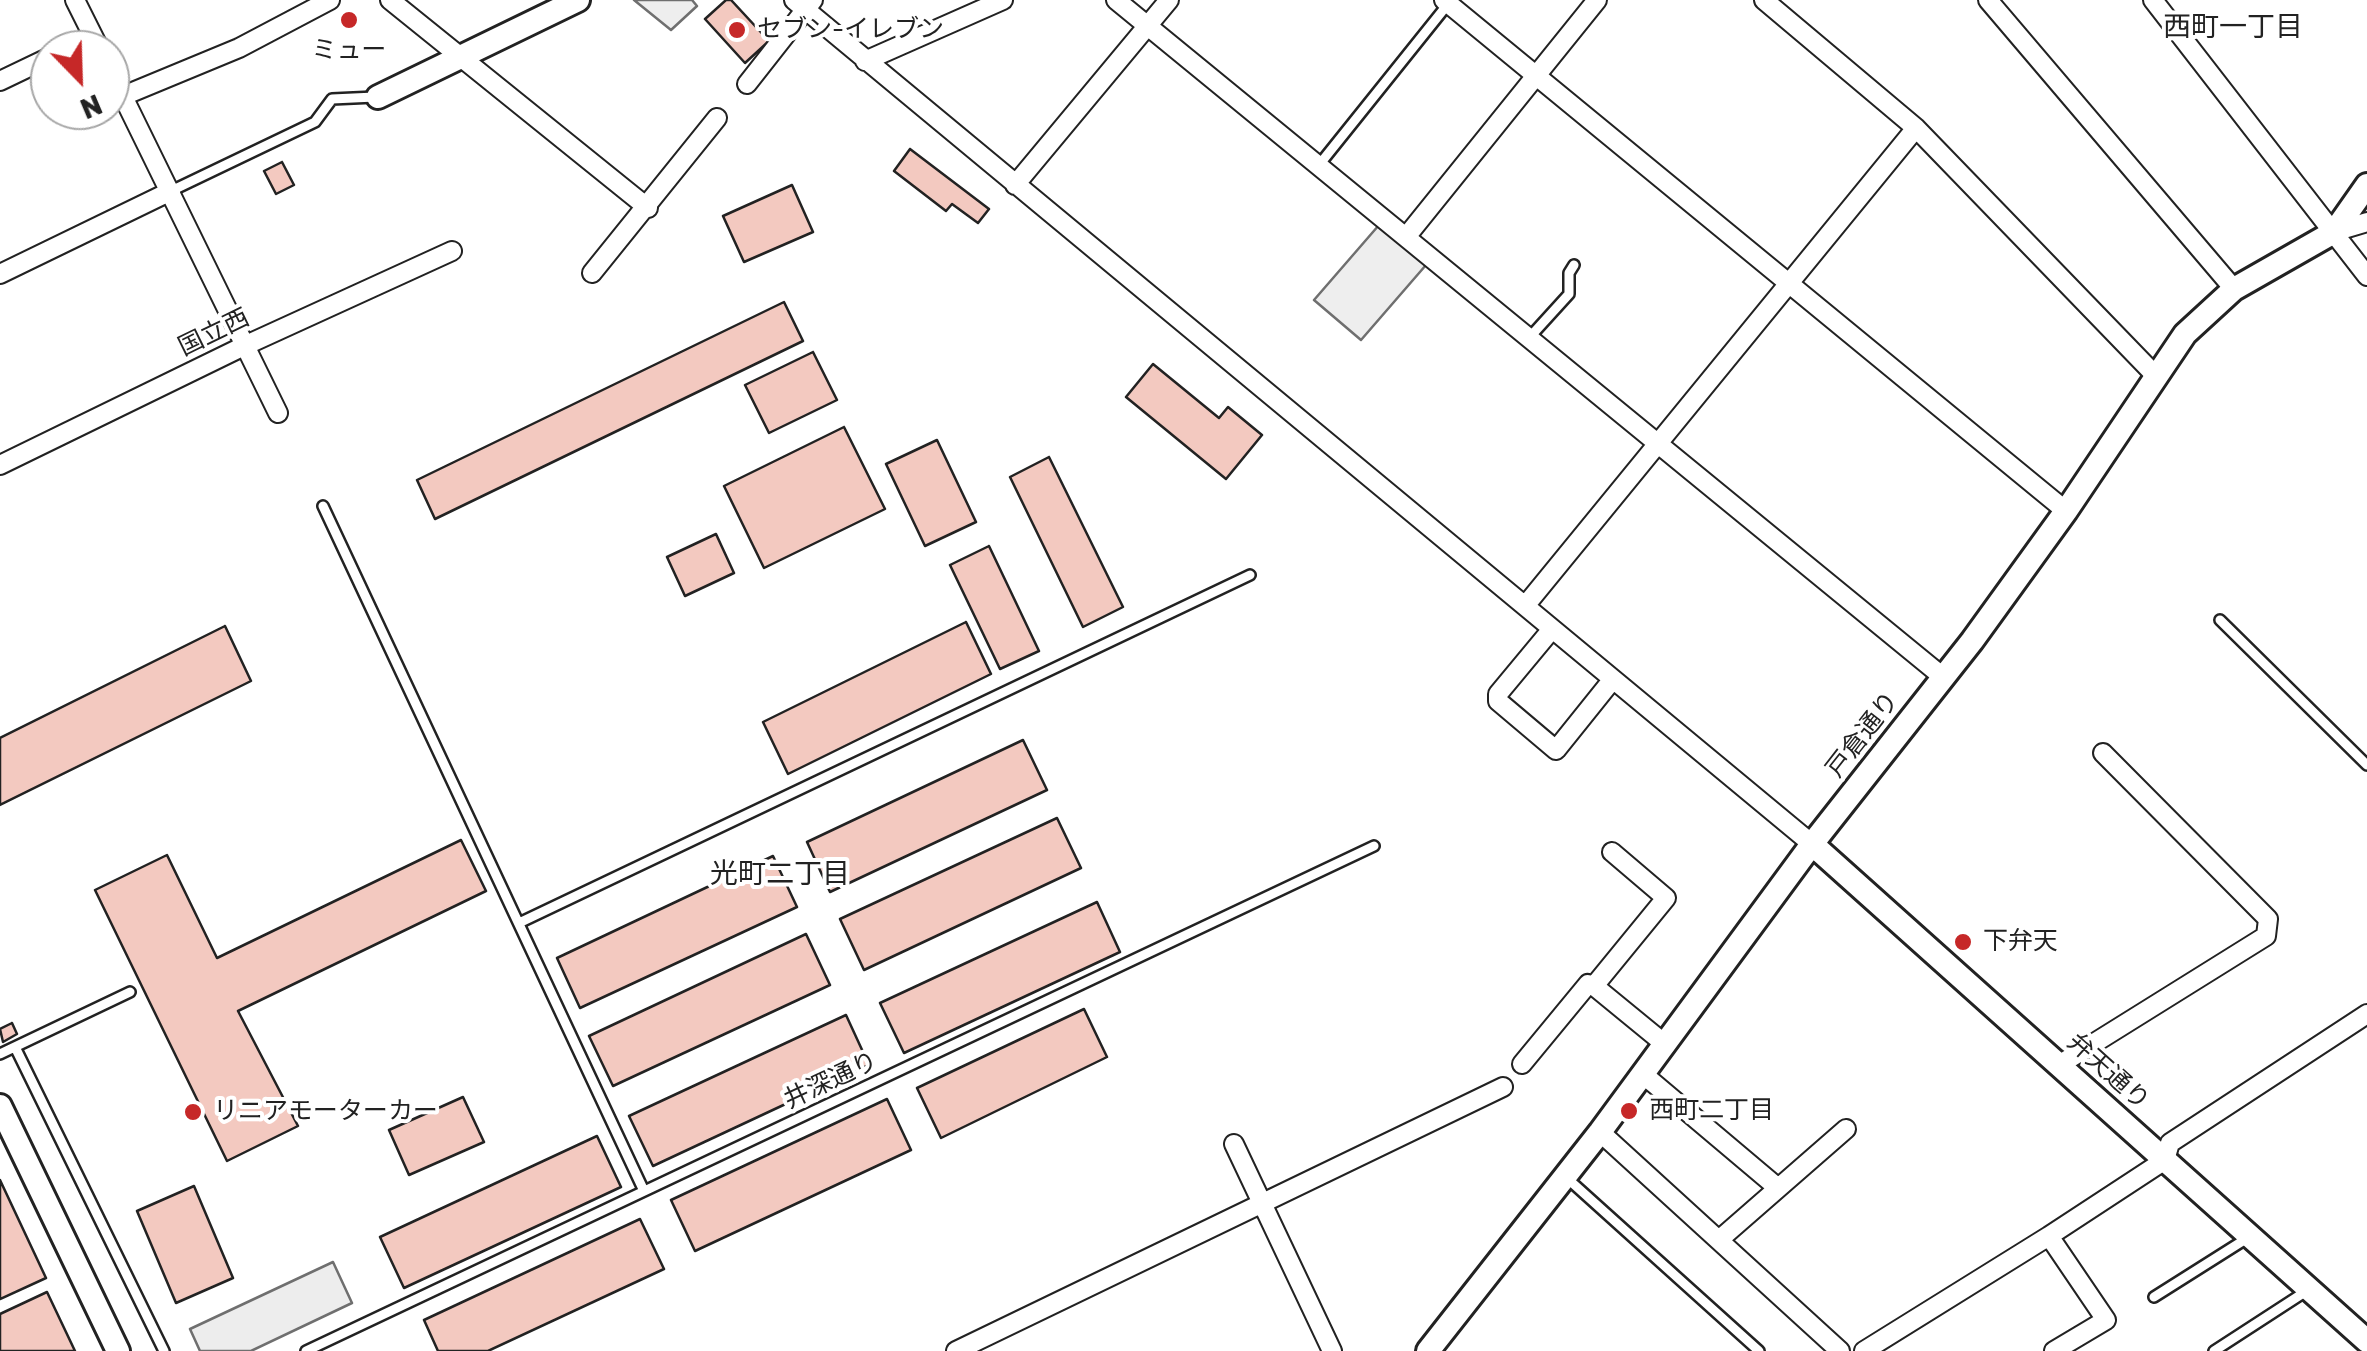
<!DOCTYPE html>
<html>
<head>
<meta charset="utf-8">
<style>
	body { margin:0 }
	#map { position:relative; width:2367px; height:1351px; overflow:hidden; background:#fff; font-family:Rubik,sans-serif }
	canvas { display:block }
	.north { position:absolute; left:30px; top:30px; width:100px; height:100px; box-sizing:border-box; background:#fff; border:2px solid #a7a7a7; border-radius:50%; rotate:157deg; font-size:28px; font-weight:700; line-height:40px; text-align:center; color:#222 }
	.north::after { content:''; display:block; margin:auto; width:35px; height:45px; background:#c62828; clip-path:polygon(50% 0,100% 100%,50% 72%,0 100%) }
</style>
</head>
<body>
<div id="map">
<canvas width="2367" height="1351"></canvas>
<div class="north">N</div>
</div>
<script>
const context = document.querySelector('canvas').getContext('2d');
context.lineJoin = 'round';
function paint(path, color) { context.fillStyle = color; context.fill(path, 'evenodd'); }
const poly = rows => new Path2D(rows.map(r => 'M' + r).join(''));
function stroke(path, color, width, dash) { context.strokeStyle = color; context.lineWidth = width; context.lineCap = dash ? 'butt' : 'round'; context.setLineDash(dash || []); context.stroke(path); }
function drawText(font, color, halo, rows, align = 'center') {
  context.font = font + ' Rubik,"Noto Sans JP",sans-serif'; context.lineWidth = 8; context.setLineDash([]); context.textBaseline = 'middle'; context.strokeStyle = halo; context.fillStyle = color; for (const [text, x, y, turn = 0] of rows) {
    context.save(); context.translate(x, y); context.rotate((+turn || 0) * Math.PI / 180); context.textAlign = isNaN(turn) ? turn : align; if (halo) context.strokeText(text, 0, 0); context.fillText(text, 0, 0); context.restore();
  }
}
const green = poly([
	[634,0,692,0,697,6,671,30,634,0],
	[1379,225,1426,265,1361,340,1314,300,1379,225]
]);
paint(green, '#eee');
stroke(green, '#6f6f6f', 2.5);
const parking = poly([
	[333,1262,352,1303,251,1351,200,1351,190,1329,333,1262]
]);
paint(parking, '#ededed');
stroke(parking, '#6f6f6f', 2.5);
const building = poly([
	[726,0,731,0,769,41,745,63,705,19,726,0],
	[910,149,989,209,978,223,952,204,946,211,894,171,910,149],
	[282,162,294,185,276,194,264,171,282,162],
	[792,185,813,232,744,262,723,216,792,185],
	[784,302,803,341,435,519,417,480,784,302],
	[813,352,837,400,769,433,745,385,813,352],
	[1153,364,1219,418,1228,407,1262,435,1226,479,1126,397,1153,364],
	[844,427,885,509,764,568,724,486,844,427],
	[937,440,976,522,925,546,886,464,937,440],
	[1049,457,1123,607,1083,627,1010,477,1049,457],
	[716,534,734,573,685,596,667,557,716,534],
	[989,546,1039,651,1000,669,950,565,989,546],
	[966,622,991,674,788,774,763,722,966,622],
	[225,626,251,681,0,805,0,738,225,626],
	[1023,740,1047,790,830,892,807,842,1023,740],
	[1057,818,1081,868,864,970,840,919,1057,818],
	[461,840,486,891,238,1011,298,1126,227,1161,95,890,167,855,217,958,461,840],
	[773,856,797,907,580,1008,557,958,773,856],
	[1097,902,1120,952,904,1053,880,1003,1097,902],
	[806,934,830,985,613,1086,589,1036,806,934],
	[1084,1009,1107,1057,941,1138,917,1088,1084,1009],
	[846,1015,869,1065,653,1166,629,1116,846,1015],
	[12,1023,17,1034,3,1042,0,1029,12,1023],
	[463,1097,484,1142,409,1175,389,1130,463,1097],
	[887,1099,911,1150,695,1251,671,1200,887,1099],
	[597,1136,621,1187,404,1288,380,1237,597,1136],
	[0,1180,46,1278,0,1299,0,1180],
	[194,1186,233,1278,176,1303,137,1211,194,1186],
	[640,1219,664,1269,488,1351,438,1351,424,1320,640,1219],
	[47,1292,75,1351,0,1351,0,1314,47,1292]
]);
paint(building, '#f3c9c0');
stroke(building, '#222', 2.5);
const service = poly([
	[1319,165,1448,4],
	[171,191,315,122,332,99,375,97],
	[1529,338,1569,294,1569,273,1574,265],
	[323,506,644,1191],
	[2220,620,2367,765],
	[519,923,1250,575],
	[15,1047,164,1351],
	[0,1054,130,992],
	[1568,1179,1759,1351],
	[2154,1297,2249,1237],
	[306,1351,1374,846],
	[2214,1351,2308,1290]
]);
const minor = poly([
	[75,0,100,50],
	[390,0,648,208],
	[794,0,1812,844],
	[1116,0,1943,677],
	[1444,0,2066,511],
	[1764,0,1916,128,2155,375],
	[1988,0,2234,289],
	[2153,0,2367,276],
	[65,50,93,37],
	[865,61,1003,0],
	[110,70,278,413],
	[0,81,50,57],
	[747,84,813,0],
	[123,96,239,48,330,0],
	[1015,185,1169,0],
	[2334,232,2367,222],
	[1406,237,1597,0],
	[592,273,717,118],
	[0,274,171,191],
	[0,465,244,346,452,251],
	[1525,606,1916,128],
	[1552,629,1498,694,1498,701,1556,750,1613,679],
	[1612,852,1666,898,1594,986,1666,1045],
	[1522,1064,1588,984,1594,986],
	[2059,1065,2266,936,2268,919,2103,753],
	[1644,1075,1778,1188],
	[1600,1132,1840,1351],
	[1234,1144,1332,1351],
	[2049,1236,2106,1320,2054,1351],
	[1720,1239,1846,1129],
	[956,1351,1503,1087],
	[1864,1351,2049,1236,2165,1160,2170,1143,2367,1014]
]);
const tertiary = poly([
	[378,97,578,0],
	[1812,844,2367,1341],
	[0,1106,118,1351],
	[1428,1351,1600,1132,1812,844,1972,641,2066,511,2185,334,2234,289,2334,232,2367,185]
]);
stroke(service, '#222', 14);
stroke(minor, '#222', 22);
stroke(tertiary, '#222', 28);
stroke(service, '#fff', 9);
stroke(minor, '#fff', 18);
stroke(tertiary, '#fff', 22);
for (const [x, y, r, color] of [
	[349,20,10,"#c62828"],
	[737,30,10,"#c62828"],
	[1963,942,10,"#c62828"],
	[1629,1111,10,"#c62828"],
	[193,1112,10,"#c62828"]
]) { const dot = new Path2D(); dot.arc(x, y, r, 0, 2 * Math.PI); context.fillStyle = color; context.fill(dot); stroke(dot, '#fff', 4); }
drawText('25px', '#222', '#fff', [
	["セブン-イレブン",757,30],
	["ミュー",349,51,"center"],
	["下弁天",1983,942],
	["西町二丁目",1649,1111],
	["リニアモーターカー",213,1112]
], 'left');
drawText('25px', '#222', '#fff', [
	["国立西",214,333,-26],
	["戸倉通り",1863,735,-52],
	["弁天通り",2108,1072,42],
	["井深通り",831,1081,-25]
]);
drawText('28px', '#222', '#fff', [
	["西町一丁目",2233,28],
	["光町二丁目",780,875]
]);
</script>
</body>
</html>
